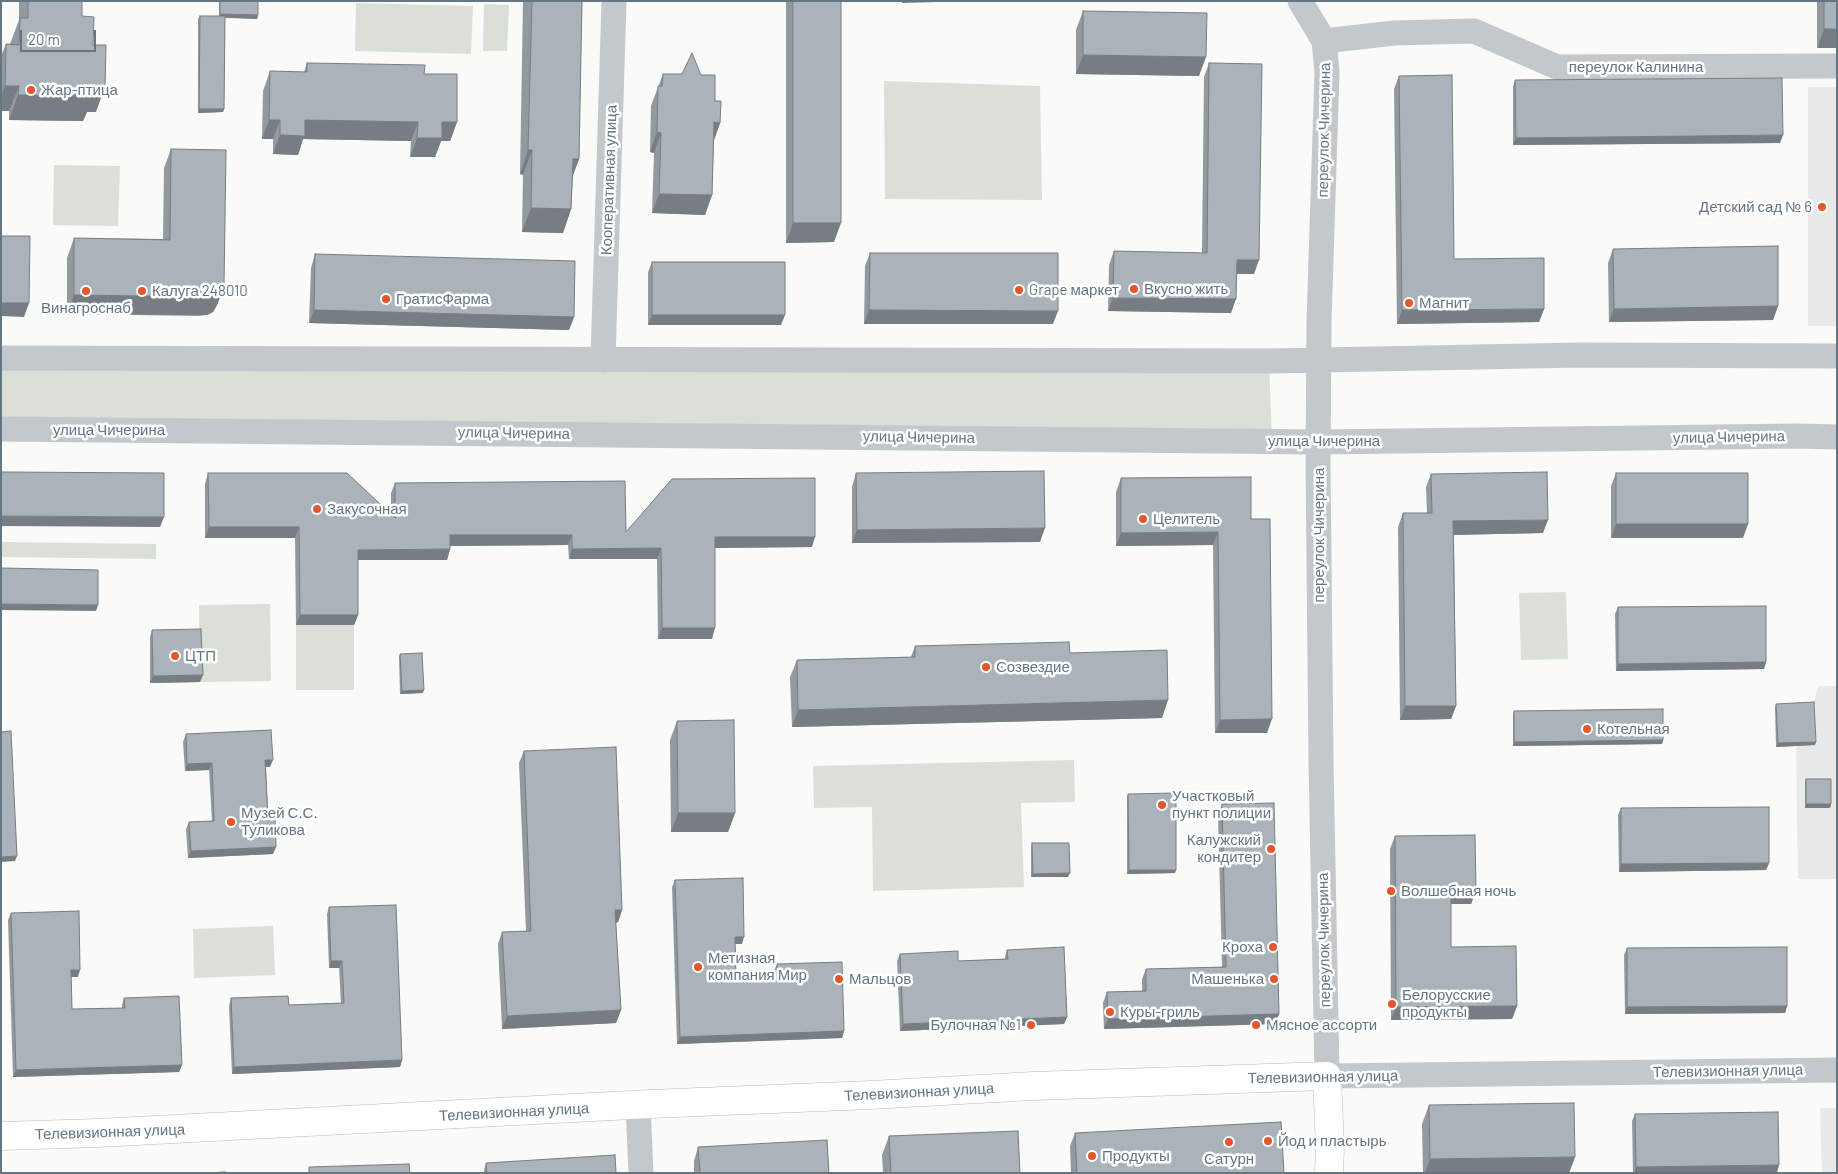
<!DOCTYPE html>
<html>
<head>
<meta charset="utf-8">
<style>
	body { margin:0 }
	#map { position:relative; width:1838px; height:1174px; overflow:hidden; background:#fafaf8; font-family:Barlow,sans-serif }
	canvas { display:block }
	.frame { position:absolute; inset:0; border:2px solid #657683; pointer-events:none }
	.scale { position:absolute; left:20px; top:30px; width:76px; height:22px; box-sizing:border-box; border:2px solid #657683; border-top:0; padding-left:6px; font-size:15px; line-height:18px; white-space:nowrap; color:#657683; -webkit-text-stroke:4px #fff; paint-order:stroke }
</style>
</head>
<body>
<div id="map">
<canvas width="1838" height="1174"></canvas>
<div class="frame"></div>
<div class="scale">20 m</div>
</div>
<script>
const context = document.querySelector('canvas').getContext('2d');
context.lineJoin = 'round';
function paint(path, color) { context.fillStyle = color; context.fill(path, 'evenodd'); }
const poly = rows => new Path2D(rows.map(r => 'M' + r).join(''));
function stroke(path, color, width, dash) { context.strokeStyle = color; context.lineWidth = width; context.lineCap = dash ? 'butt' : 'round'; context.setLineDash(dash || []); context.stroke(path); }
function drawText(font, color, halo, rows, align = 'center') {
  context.font = font + ' Barlow,sans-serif'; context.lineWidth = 5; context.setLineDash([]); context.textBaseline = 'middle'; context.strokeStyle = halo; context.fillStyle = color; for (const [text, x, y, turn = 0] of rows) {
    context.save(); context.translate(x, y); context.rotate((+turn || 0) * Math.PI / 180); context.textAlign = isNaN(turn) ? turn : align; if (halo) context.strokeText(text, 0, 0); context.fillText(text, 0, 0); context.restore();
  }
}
paint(poly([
	[1808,87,1837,87,1837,326,1808,326],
	[1818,686,1837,686,1837,879,1798,879,1796,746,1815,745,1813,706],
	[1820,1108,1837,1108,1837,1173,1822,1173]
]), '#e8e9e9');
paint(poly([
	[356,3,473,6,471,54,355,51],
	[484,4,509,5,507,51,483,51],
	[884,81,1040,86,1042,200,885,199],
	[54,165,120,166,118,226,53,225],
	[1,355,1269,361,1272,440,1,429],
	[1,542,156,544,156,559,1,557],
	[1566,592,1568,659,1521,660,1519,593],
	[270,604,271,681,200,682,199,605],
	[296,625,354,625,354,690,296,690],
	[1074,760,1075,802,1021,803,1024,887,873,891,872,807,814,808,813,766],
	[273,926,275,975,194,978,193,929]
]), '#dadfd7');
const major = poly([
	[1,1136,98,1133,650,1104,871,1095,1033,1086,1327,1076,1330,1148,1329,1173]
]);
stroke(major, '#b5babe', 29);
stroke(poly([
	[1300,1,1324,41,1327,72,1319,322,1318,462,1321,760,1327,1076,1837,1070],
	[1324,41,1394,33,1474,31,1557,67,1837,66],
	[1,358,1269,361,1581,355,1837,356],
	[603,360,614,1],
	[1,429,1319,442,1797,436,1837,437],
	[638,1105,641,1173]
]), '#c3c8cc', 25);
stroke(major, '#fff', 28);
paint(poly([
	[19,1,82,1,82,16,93,45,96,112,87,112,83,121,9,120,9,111,1,111,1,56,6,44,10,44,19,20],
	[219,1,258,1,258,15,257,19,225,18,224,109,223,112,198,113,198,19,200,16,219,16],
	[523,1,582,1,579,159,573,175,571,209,563,233,522,232,523,175,520,174],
	[786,1,841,1,834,242,786,243],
	[1817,1,1837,1,1817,48],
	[1083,11,1199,76,1076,74,1076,30],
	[307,63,424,74,457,122,450,141,441,141,435,157,410,157,411,141,303,139,298,155,273,154,273,139,262,139,263,91,270,71,304,72],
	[1209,63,1254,274,1236,274,1231,313,1108,311,1109,265,1114,251,1202,253,1204,77],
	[663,74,701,75,715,101,720,123,714,140,712,195,705,215,652,213,654,153,650,152,651,106],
	[1399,76,1454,259,1544,309,1539,322,1397,324,1394,89],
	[1515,80,1780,143,1513,145,1513,87],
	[171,149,224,286,217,305,213,312,207,315,199,316,67,314,67,258,74,238,163,239,164,168],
	[1613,249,1778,306,1773,320,1609,322,1608,263],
	[870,253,1053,324,864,324,865,266],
	[315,254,574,317,569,330,309,323,311,268],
	[652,262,781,325,648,325,648,272],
	[208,473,391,514,391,493,395,483,626,532,812,547,715,548,712,639,658,639,657,559,569,559,568,545,450,546,450,549,447,560,358,560,358,615,354,625,296,625,295,538,205,538,205,484],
	[856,473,1040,542,852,543,852,487],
	[1616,473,1743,538,1611,538,1611,486],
	[1431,474,1543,533,1454,535,1456,706,1451,719,1400,720,1398,527,1403,513,1427,513,1426,487],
	[1121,478,1251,519,1267,733,1215,733,1213,545,1116,546,1116,492],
	[1618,607,1766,662,1764,669,1616,671,1615,614],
	[152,630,200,682,150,683,150,637],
	[915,646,1070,653,1162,718,792,727,790,677,797,660,911,657],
	[400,654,423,693,400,694,399,657],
	[1776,704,1815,745,1776,747,1775,707],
	[1514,711,1663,740,1662,744,1513,746,1513,714],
	[677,721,735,813,728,832,671,832,670,740],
	[186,734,270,767,266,767,268,818,273,854,188,858,186,829,189,822,212,821,209,770,185,771,183,742],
	[524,751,622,910,618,922,616,923,621,1010,616,1023,502,1029,498,944,502,932,526,931,519,763],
	[1806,779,1831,804,1830,808,1805,808,1805,782],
	[1128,794,1175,873,1127,874,1127,797],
	[1222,804,1279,1014,1275,1024,1104,1029,1103,1003,1107,992,1142,991,1142,979,1146,969,1222,967,1218,814],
	[1621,808,1769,863,1766,870,1619,872,1618,815],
	[1395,836,1476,890,1471,904,1451,904,1451,947,1517,1006,1512,1019,1391,1020,1390,849],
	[1032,843,1068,877,1031,877,1031,847],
	[675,880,742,944,735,944,736,976,774,975,774,971,777,964,844,1031,842,1038,677,1044,672,887],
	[329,907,402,1060,400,1067,232,1074,229,1006,231,998,289,1005,341,1003,339,968,329,968,327,914],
	[11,913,78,977,71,977,72,1009,122,1008,122,1005,124,998,182,1065,179,1072,13,1077,8,920],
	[1627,948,1787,1006,1785,1013,1625,1014,1624,955],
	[1007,950,1067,1017,1064,1024,900,1031,897,961,900,954,958,961,1005,959,1005,957],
	[1429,1105,1575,1157,1569,1173,1423,1173,1422,1124],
	[1635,1114,1779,1165,1777,1172,1633,1173,1632,1121],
	[1075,1133,1284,1173,1071,1173,1070,1146],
	[889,1136,1020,1173,883,1173,882,1155],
	[698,1147,829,1173,694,1173,694,1161],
	[486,1163,616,1173,484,1173,484,1170]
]), '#929a9f');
paint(poly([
	[902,1,971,1,902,3],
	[220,14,258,15,257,19,219,17],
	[1824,29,1837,29,1837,48,1817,48],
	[1083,55,1206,57,1199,76,1076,74],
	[5,86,19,86,9,111,1,111,1,96],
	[93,87,105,87,96,112,87,112,83,121,9,120,18,95],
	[199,109,224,109,223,112,198,113],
	[269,120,280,120,273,139,262,139],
	[305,120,418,122,411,141,303,139,298,155,273,154,280,135],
	[442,122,457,122,450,141,441,141,435,157,410,157,417,138],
	[714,122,720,123,713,143],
	[657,132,661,133,654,153,650,152],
	[1783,135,1780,143,1513,145,1516,138],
	[528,150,532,150,523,175,520,174],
	[573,159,579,159,570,183],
	[659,194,712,195,705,215,652,213],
	[531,208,571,209,563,233,522,232],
	[793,223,841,223,834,242,786,243],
	[1237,260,1259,260,1254,274,1232,274],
	[224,286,217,305,213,312,207,315,67,314,74,295],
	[1113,298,1236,299,1231,313,1108,311],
	[1,303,29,303,24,317,1,316],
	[1778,306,1773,320,1609,322,1614,309],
	[1544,309,1539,322,1397,324,1402,310],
	[314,310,574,317,569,330,309,323],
	[869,310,1058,311,1053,324,864,324],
	[652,315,785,315,781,325,648,325],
	[1,516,164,517,160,527,1,526],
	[1548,520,1543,533,1448,535,1453,521],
	[1616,524,1748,524,1743,538,1611,538],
	[209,527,299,527,295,538,205,538],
	[1045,528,1040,542,852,543,857,530],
	[1218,532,1213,545,1116,546,1121,533],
	[450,535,572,535,568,545,446,546],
	[715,537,815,537,812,547,711,548],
	[661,548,657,559,569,559,572,549],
	[450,549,447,560,354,560,358,550],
	[1,604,98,605,96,611,1,610],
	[300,615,358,615,354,625,296,625],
	[662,628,715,628,712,639,658,639],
	[1766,662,1764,669,1616,671,1618,664],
	[203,675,200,682,150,683,153,676],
	[424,690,423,693,400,694,402,691],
	[1168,700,1162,718,792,727,798,710],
	[1405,706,1456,706,1451,719,1400,720],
	[1272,719,1267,733,1215,733,1220,720],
	[1663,740,1662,744,1513,746,1514,742],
	[1816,742,1815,745,1776,747,1778,743],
	[265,760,273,760,270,767,263,767],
	[212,763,209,770,185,771,187,764],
	[1806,804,1831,804,1830,808,1805,808],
	[678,813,735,813,728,832,671,832],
	[276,847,273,854,188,858,191,851],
	[17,856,15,861,1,862,1,857],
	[1769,863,1766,870,1619,872,1621,864],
	[1129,870,1176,870,1175,873,1127,874],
	[1070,873,1068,877,1031,877,1033,874],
	[1451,890,1476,890,1471,904,1446,904],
	[615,910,622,910,618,922,611,923],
	[735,937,744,937,742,944,732,944],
	[331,961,342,961,339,968,329,968],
	[71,970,80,970,78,977,68,977],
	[1517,1006,1512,1019,1391,1020,1396,1007],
	[1787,1006,1785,1013,1625,1014,1627,1007],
	[621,1010,616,1023,502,1029,507,1016],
	[1279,1014,1275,1024,1104,1029,1108,1019],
	[1067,1017,1064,1024,900,1031,903,1024],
	[844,1031,842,1038,677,1044,680,1037],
	[402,1060,400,1067,232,1074,234,1067],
	[182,1065,179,1072,13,1077,16,1070],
	[1575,1157,1569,1173,1425,1173,1430,1159],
	[1779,1165,1777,1172,1634,1173,1636,1167]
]), '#777d82');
const building = poly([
	[28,1,82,1,82,16,94,17,93,45,106,45,105,87,93,87,93,96,18,95,19,86,5,86,6,44,19,45,20,18,28,18,28,1],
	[220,1,258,1,258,15,220,14,220,1],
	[532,1,582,1,579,159,573,159,571,209,531,208,532,150,528,150,532,1],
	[793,1,841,1,841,223,793,223,793,1],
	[1824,1,1837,1,1837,29,1824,29,1824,1],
	[1083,11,1207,13,1206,57,1083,55,1083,11],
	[200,16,225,16,224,109,199,109,200,16],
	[692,53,701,75,715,75,715,101,721,101,720,123,714,122,712,195,659,194,661,133,657,132,658,86,662,86,663,74,682,74,692,53],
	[307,63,425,65,424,74,457,74,457,122,442,122,442,138,417,138,418,122,305,120,305,136,280,135,280,120,269,120,270,71,307,72,307,63],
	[1209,63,1262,64,1259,260,1237,260,1236,299,1113,298,1114,251,1207,253,1209,63],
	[1452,75,1454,259,1544,258,1544,309,1402,310,1399,76,1452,75],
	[1782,78,1783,135,1516,138,1515,80,1782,78],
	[171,149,226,150,224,286,220,293,214,296,206,297,74,295,74,238,170,240,171,149],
	[1,236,30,236,29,303,1,303,1,236],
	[1778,246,1778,306,1614,309,1613,249,1778,246],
	[870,253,1058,253,1058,311,869,310,870,253],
	[315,254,575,261,574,317,314,310,315,254],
	[652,262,785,262,785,315,652,315,652,262],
	[1044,471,1045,528,857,530,856,473,1044,471],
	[1,472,164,473,164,517,1,516,1,472],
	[1547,472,1548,520,1453,521,1456,706,1405,706,1403,513,1432,513,1431,474,1547,472],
	[208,473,347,473,395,518,395,483,625,481,626,532,672,479,815,478,815,537,715,537,715,628,662,628,661,548,572,549,572,535,450,535,450,549,358,550,358,615,300,615,299,527,209,527,208,473],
	[1616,473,1748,473,1748,524,1616,524,1616,473],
	[1251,477,1251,519,1270,519,1272,719,1220,720,1218,532,1121,533,1121,478,1251,477],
	[1,568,98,570,98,605,1,604,1,568],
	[1766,606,1766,662,1618,664,1618,607,1766,606],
	[201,629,203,675,153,676,152,630,201,629],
	[1069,642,1070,653,1167,650,1168,700,798,710,797,660,915,657,915,646,1069,642],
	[422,653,424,690,402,691,400,654,422,653],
	[1814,702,1816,742,1778,743,1776,704,1814,702],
	[1663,709,1663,740,1514,742,1514,711,1663,709],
	[734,720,735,813,678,813,677,721,734,720],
	[271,730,273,760,265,760,268,818,275,818,276,847,191,851,189,822,214,821,212,763,187,764,186,734,271,730],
	[11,731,17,856,1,857,1,732,11,731],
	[616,747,622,910,615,910,621,1010,507,1016,502,932,531,931,524,751,616,747],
	[1806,779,1831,779,1831,804,1806,804,1806,779],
	[1176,793,1176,870,1129,870,1128,794,1176,793],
	[1274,803,1279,1014,1108,1019,1107,992,1146,991,1146,969,1226,967,1222,804,1274,803],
	[1769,807,1769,863,1621,864,1621,808,1769,807],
	[1475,835,1476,890,1451,890,1451,947,1516,946,1517,1006,1396,1007,1395,836,1475,835],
	[1032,843,1069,843,1070,873,1033,874,1032,843],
	[743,878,744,937,735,937,736,976,777,975,777,964,842,962,844,1031,680,1037,675,880,743,878],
	[396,905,402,1060,234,1067,231,998,288,996,289,1005,344,1003,342,961,331,961,329,907,396,905],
	[79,911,80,970,71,970,72,1009,125,1008,124,998,179,996,182,1065,16,1070,11,913,79,911],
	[1064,947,1067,1017,903,1024,900,954,958,951,958,961,1008,959,1007,950,1064,947],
	[1787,947,1787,1006,1627,1007,1627,948,1787,947],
	[1574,1103,1575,1157,1430,1159,1429,1105,1574,1103],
	[1778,1112,1779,1165,1636,1167,1635,1114,1778,1112],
	[1281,1122,1284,1173,1077,1173,1075,1133,1281,1122],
	[1018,1131,1020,1173,891,1173,889,1136,1018,1131],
	[827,1140,829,1173,700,1173,698,1147,827,1140],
	[615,1155,616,1173,487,1173,486,1163,615,1155],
	[409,1164,410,1173,309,1173,309,1167,409,1164],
	[225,1172,225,1173,203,1173,225,1172]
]);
paint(building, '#aab3b9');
stroke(building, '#777d82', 1);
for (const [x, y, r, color] of [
	[31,90,5,"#e4572e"],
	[1822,207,5,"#e4572e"],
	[1134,289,5,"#e4572e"],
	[1019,290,5,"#e4572e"],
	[86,291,5,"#e4572e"],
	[142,291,5,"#e4572e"],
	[386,299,5,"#e4572e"],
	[1409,303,5,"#e4572e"],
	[317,509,5,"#e4572e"],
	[1143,519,5,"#e4572e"],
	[175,656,5,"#e4572e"],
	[986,667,5,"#e4572e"],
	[1587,729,5,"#e4572e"],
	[1162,805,5,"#e4572e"],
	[231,822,5,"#e4572e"],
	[1271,849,5,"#e4572e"],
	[1391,891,5,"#e4572e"],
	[1273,947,5,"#e4572e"],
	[698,967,5,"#e4572e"],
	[839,979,5,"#e4572e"],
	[1274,979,5,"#e4572e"],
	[1392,1004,5,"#e4572e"],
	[1110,1012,5,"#e4572e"],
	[1031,1025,5,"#e4572e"],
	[1256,1025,5,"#e4572e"],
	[1268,1141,5,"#e4572e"],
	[1229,1142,5,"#e4572e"],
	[1092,1156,5,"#e4572e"]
]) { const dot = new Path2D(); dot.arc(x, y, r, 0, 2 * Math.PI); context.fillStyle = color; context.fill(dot); stroke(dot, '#fff', 2); }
drawText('15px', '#657683', '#fff', [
	["переулок Калинина",1636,67],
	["переулок Чичерина",1324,130,-89],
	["Кооперативная улица",609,180,-88],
	["улица Чичерина",109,430],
	["улица Чичерина",514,433,1],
	["улица Чичерина",919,437,1],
	["улица Чичерина",1729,437,-1],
	["улица Чичерина",1324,441],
	["переулок Чичерина",1319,535,-90],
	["переулок Чичерина",1324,940,-91],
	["Телевизионная улица",1728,1071,-1],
	["Телевизионная улица",1323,1077,-1],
	["Телевизионная улица",919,1092,-3],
	["Телевизионная улица",514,1112,-3],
	["Телевизионная улица",110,1132,-2]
]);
drawText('15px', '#657683', '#fff', [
	["Жар-птица",41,90],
	["Детский сад № 6",1812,207,"right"],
	["Вкусно жить",1144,289],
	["Grape маркет",1029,290],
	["Калуга 248010",152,291],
	["ГратисФарма",396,299],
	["Магнит",1419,303],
	["Винагроснаб",86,308,"center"],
	["Закусочная",327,509],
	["Целитель",1153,519],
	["ЦТП",185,656],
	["Созвездие",996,667],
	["Котельная",1597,729],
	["Участковый",1172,796],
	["пункт полиции",1172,813],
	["Музей С.С.",241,813],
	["Туликова",241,830],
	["Калужский",1261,840,"right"],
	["кондитер",1261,857,"right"],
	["Волшебная ночь",1401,891],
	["Кроха",1263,947,"right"],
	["Метизная",708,958],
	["компания Мир",708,975],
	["Мальцов",849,979],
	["Машенька",1264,979,"right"],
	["Белорусские",1402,995],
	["продукты",1402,1012],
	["Куры-гриль",1120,1012],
	["Булочная №1",1021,1025,"right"],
	["Мясное ассорти",1266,1025],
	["Йод и пластырь",1278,1141],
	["Продукты",1102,1156],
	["Сатурн",1229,1159,"center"]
], 'left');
</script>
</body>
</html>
